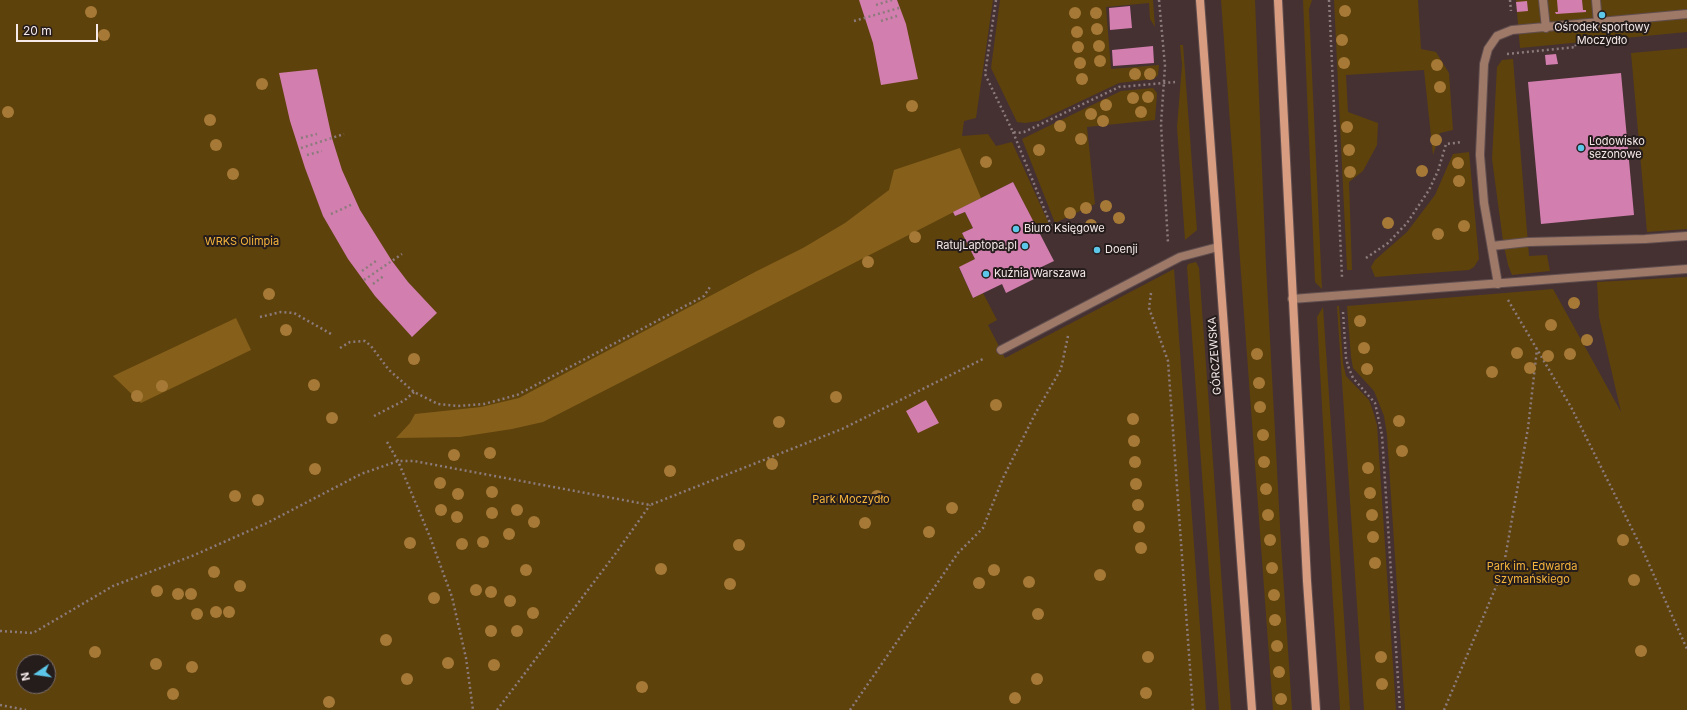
<!DOCTYPE html>
<html>
<head>
<meta charset="utf-8">
<style>
	body { margin:0 }
	#map { position:relative; width:1687px; height:710px; overflow:hidden; background:#453132; font-family:Inter,sans-serif }
	canvas { display:block }
	.north { position:absolute; left:16px; top:654px; width:40px; height:40px; box-sizing:border-box; background:#251c1c; border:1px solid #796e6e; border-radius:50%; rotate:257deg; font-size:11px; font-weight:700; line-height:16px; text-align:center; color:#f6e9e9 }
	.north::after { content:''; display:block; margin:auto; width:14px; height:18px; background:#5cc7e8; clip-path:polygon(50% 0,100% 100%,50% 72%,0 100%) }
	.scale { position:absolute; left:16px; top:24px; width:82px; height:18px; box-sizing:border-box; border:2px solid #f6e9e9; border-top:0; padding-left:5px; font-size:12px; line-height:14px; white-space:nowrap; color:#f6e9e9; -webkit-text-stroke:3px #251c1c; paint-order:stroke }
</style>
</head>
<body>
<div id="map">
<canvas width="1687" height="710"></canvas>
<div class="north">N</div>
<div class="scale">20 m</div>
</div>
<script>
const context = document.querySelector('canvas').getContext('2d');
context.lineJoin = 'round';
function paint(path, color) { context.fillStyle = color; context.fill(path, 'evenodd'); }
const poly = rows => new Path2D(rows.map(r => 'M' + r).join(''));
function stroke(path, color, width, dash) { context.strokeStyle = color; context.lineWidth = width; context.lineCap = dash ? 'butt' : 'round'; context.setLineDash(dash || []); context.stroke(path); }
function drawText(font, color, halo, rows, align = 'center') {
  context.font = font + ' Inter,sans-serif'; context.lineWidth = 4; context.setLineDash([]); context.textBaseline = 'middle'; context.strokeStyle = halo; context.fillStyle = color; for (const [text, x, y, turn = 0] of rows) {
    context.save(); context.translate(x, y); context.rotate((+turn || 0) * Math.PI / 180); context.textAlign = isNaN(turn) ? turn : align; if (halo) context.strokeText(text, 0, 0); context.fillText(text, 0, 0); context.restore();
  }
}
paint(poly([
	[0,0,993,0,976,118,964,121,962,136,988,134,996,146,1012,142,1049,224,1048,227,1039,233,1013,182,953,212,955,216,965,212,973,228,962,233,975,259,959,268,973,298,983,293,997,320,988,325,1005,358,1174,269,1206,710,0,710],
	[24,662,48,662,48,686,24,686],
	[1000,0,1153,0,1155,27,1150,19,1149,3,1106,7,1111,69,1159,65,1158,75,1154,79,1119,83,1039,121,1025,123,1017,122,991,68],
	[1221,0,1255,0,1266,265,1281,544,1292,710,1273,710],
	[1303,0,1312,0,1309,9,1322,289,1315,282],
	[1334,0,1418,0,1421,49,1436,52,1449,73,1453,130,1440,133,1433,155,1424,70,1346,75,1348,112,1378,123,1377,145,1363,171,1349,182,1352,270,1347,270],
	[1516,0,1687,0,1687,32,1520,48],
	[1180,45,1183,45,1197,230,1185,240,1177,127,1182,65],
	[1687,48,1687,229,1647,232,1631,53],
	[1513,59,1529,256,1547,255,1550,271,1512,275,1508,265,1503,241,1492,159,1497,67,1502,60],
	[1153,88,1157,93,1155,120,1087,127,1095,204,1055,223,1022,139,1121,91],
	[1469,152,1479,259,1474,267,1469,270,1375,277,1371,267,1375,260,1407,232,1435,195,1453,154],
	[1196,262,1199,268,1231,710,1219,710,1187,267,1188,264],
	[1687,277,1687,710,1405,710,1387,435,1384,416,1374,391,1353,368,1351,357,1347,306,1553,289,1621,412,1599,317,1597,282],
	[1337,306,1339,306,1343,363,1346,376,1369,400,1373,411,1377,425,1396,710,1364,710],
	[1323,307,1343,602,1350,710,1340,710,1333,603,1317,317]
]), '#5e420c');
paint(poly([
	[960,148,981,198,543,422,512,429,460,437,396,438,410,423,415,414,481,407,519,398,755,272,803,248,845,223,889,190,894,170],
	[236,318,251,350,141,403,113,376]
]), '#86601b');
paint(poly([
	[859,0,897,0,906,24,918,79,881,85,873,43],
	[1557,0,1582,0,1583,10,1586,10,1586,12,1556,14,1555,12,1558,12],
	[1527,1,1528,11,1517,12,1516,2],
	[1130,6,1132,28,1110,30,1109,8],
	[1153,46,1154,63,1113,66,1112,50],
	[1556,54,1558,64,1546,65,1545,55],
	[317,69,332,138,342,170,360,210,392,261,408,282,437,313,412,337,375,296,348,259,323,216,305,168,290,121,279,73],
	[1621,73,1634,215,1541,224,1528,82],
	[1013,182,1054,261,1031,272,1034,279,1006,293,1002,284,973,298,959,267,975,259,962,233,973,228,965,212,955,216,953,212],
	[926,400,939,423,918,433,906,411]
]), '#d27eae');
const lane = poly([
	[1543,0,1546,28],
	[1596,0,1598,23],
	[1492,246,1528,242,1645,239,1687,236],
	[1498,284,1484,203,1480,155,1484,64,1488,49,1497,36,1512,30,1687,14],
	[1292,299,1687,269],
	[1001,350,1180,257,1218,247]
]);
const secondary = poly([
	[1200,0,1252,710],
	[1278,0,1307,581,1316,710]
]);
stroke(lane, '#614e4f', 10);
stroke(secondary, '#614e4f', 10);
stroke(poly([
	[996,0,985,74,1013,132,1018,133,1024,132,1119,87,1175,82],
	[1159,0,1165,66,1161,124,1168,243],
	[1329,0,1342,277],
	[1510,0,1511,11],
	[876,5,892,0],
	[854,21,899,8],
	[881,21,897,16],
	[1507,54,1576,47,1575,42],
	[1013,132,1052,228],
	[301,138,317,134],
	[301,148,344,134],
	[307,155,322,151],
	[331,214,353,204],
	[1366,258,1388,243,1407,223,1429,190,1438,171,1446,144,1462,142],
	[362,271,376,261],
	[364,280,402,254],
	[373,284,385,275],
	[1151,293,1149,308,1168,361,1193,710],
	[1508,300,1571,407,1643,551,1687,649],
	[1343,312,1346,358,1348,366,1353,378,1375,403,1382,435,1400,710],
	[260,317,281,312,294,313,333,335],
	[340,348,350,342,365,341,371,346,389,370,414,392,438,404,458,406,484,404,517,395,704,296,710,287],
	[374,416,405,400,414,392],
	[387,442,398,461,430,537,452,597,466,658,473,710],
	[0,631,33,633,113,586,192,556,267,523,361,474,398,461,414,461,650,505,842,429,985,358],
	[0,705,26,710],
	[497,710,616,553,650,505],
	[850,710,958,553,983,528,1003,478,1035,414,1061,369,1068,336],
	[1444,710,1503,570,1528,428,1537,349]
]), '#8c7b7c', 2.5, [2, 3]);
stroke(lane, '#9e7967', 8);
stroke(secondary, '#d89d80', 8);
context.fillStyle = '#a67937';
for (const [x, y] of [
	[1345,11],
	[91,12],
	[1075,13],
	[1096,13],
	[1097,29],
	[1077,32],
	[104,35],
	[1342,40],
	[1099,46],
	[1078,47],
	[1100,61],
	[1080,63],
	[1344,63],
	[1437,65],
	[1135,74],
	[1150,74],
	[1082,79],
	[262,84],
	[1440,87],
	[1148,97],
	[1133,98],
	[1106,105],
	[912,106],
	[8,112],
	[1141,112],
	[1091,114],
	[210,120],
	[1103,121],
	[1060,126],
	[1347,127],
	[1081,139],
	[1436,140],
	[216,145],
	[1039,150],
	[1349,150],
	[986,162],
	[1458,163],
	[1422,171],
	[1350,172],
	[233,174],
	[1459,181],
	[1106,206],
	[1086,208],
	[1070,213],
	[1119,218],
	[1388,223],
	[1091,225],
	[1464,226],
	[1438,234],
	[915,237],
	[868,262],
	[269,294],
	[1574,303],
	[1360,321],
	[1551,325],
	[286,330],
	[1587,340],
	[1364,348],
	[1517,353],
	[1257,354],
	[1570,354],
	[1548,356],
	[414,359],
	[1530,368],
	[1367,369],
	[1492,372],
	[1259,383],
	[314,385],
	[162,386],
	[137,396],
	[836,397],
	[996,405],
	[1260,407],
	[332,418],
	[1133,419],
	[1399,421],
	[779,422],
	[1263,435],
	[1134,441],
	[1402,451],
	[490,453],
	[454,455],
	[1135,462],
	[1264,462],
	[772,464],
	[1368,468],
	[315,469],
	[670,471],
	[440,483],
	[1136,484],
	[1266,489],
	[492,492],
	[1370,493],
	[458,494],
	[235,496],
	[877,496],
	[258,500],
	[1138,505],
	[952,508],
	[441,510],
	[517,510],
	[492,513],
	[1268,515],
	[1372,515],
	[457,517],
	[534,522],
	[865,523],
	[1139,527],
	[929,532],
	[509,534],
	[1373,537],
	[1270,540],
	[1623,540],
	[483,542],
	[410,543],
	[462,544],
	[739,545],
	[1141,548],
	[1375,563],
	[1272,568],
	[661,569],
	[526,570],
	[994,570],
	[214,572],
	[1100,575],
	[1634,580],
	[1029,582],
	[979,583],
	[730,584],
	[240,586],
	[476,590],
	[157,591],
	[491,592],
	[178,594],
	[191,594],
	[1274,595],
	[434,598],
	[510,601],
	[216,612],
	[229,612],
	[533,613],
	[197,614],
	[1038,614],
	[1275,620],
	[491,631],
	[517,631],
	[386,640],
	[1277,646],
	[1641,651],
	[95,652],
	[1148,657],
	[1381,657],
	[448,663],
	[156,664],
	[494,665],
	[192,667],
	[1279,672],
	[407,679],
	[1037,679],
	[1382,684],
	[642,687],
	[1146,693],
	[173,694],
	[1015,698],
	[1281,699],
	[329,702]
]) { context.beginPath(); context.arc(x, y, 6, 0, 2 * Math.PI); context.fill(); }
for (const [x, y, r, color] of [
	[1602,15,4,"#5cc7e8"],
	[1581,148,4,"#5cc7e8"],
	[1016,229,4,"#5cc7e8"],
	[1025,246,4,"#5cc7e8"],
	[1097,250,4,"#5cc7e8"],
	[986,274,4,"#5cc7e8"]
]) { const dot = new Path2D(); dot.arc(x, y, r, 0, 2 * Math.PI); context.fillStyle = color; context.fill(dot); stroke(dot, '#251c1c', 1.5); }
drawText('11px', '#f6e9e9', '#251c1c', [
	["Ośrodek sportowy",1602,28,"center"],
	["Moczydło",1602,41,"center"],
	["Lodowisko",1589,142],
	["sezonowe",1589,155],
	["Biuro Księgowe",1024,229],
	["RatujLaptopa.pl",1017,246,"right"],
	["Doenji",1105,250],
	["Kuźnia Warszawa",994,274]
], 'left');
drawText('11px', '#f5b43b', '#251c1c', [
	["WRKS Olimpia",242,242],
	["Park Moczydło",851,500],
	["Park im. Edwarda",1532,567],
	["Szymańskiego",1532,580]
]);
drawText('11px', '#f6e9e9', '#251c1c', [
	["GÓRCZEWSKA",1215,356,-94]
]);
</script>
</body>
</html>
